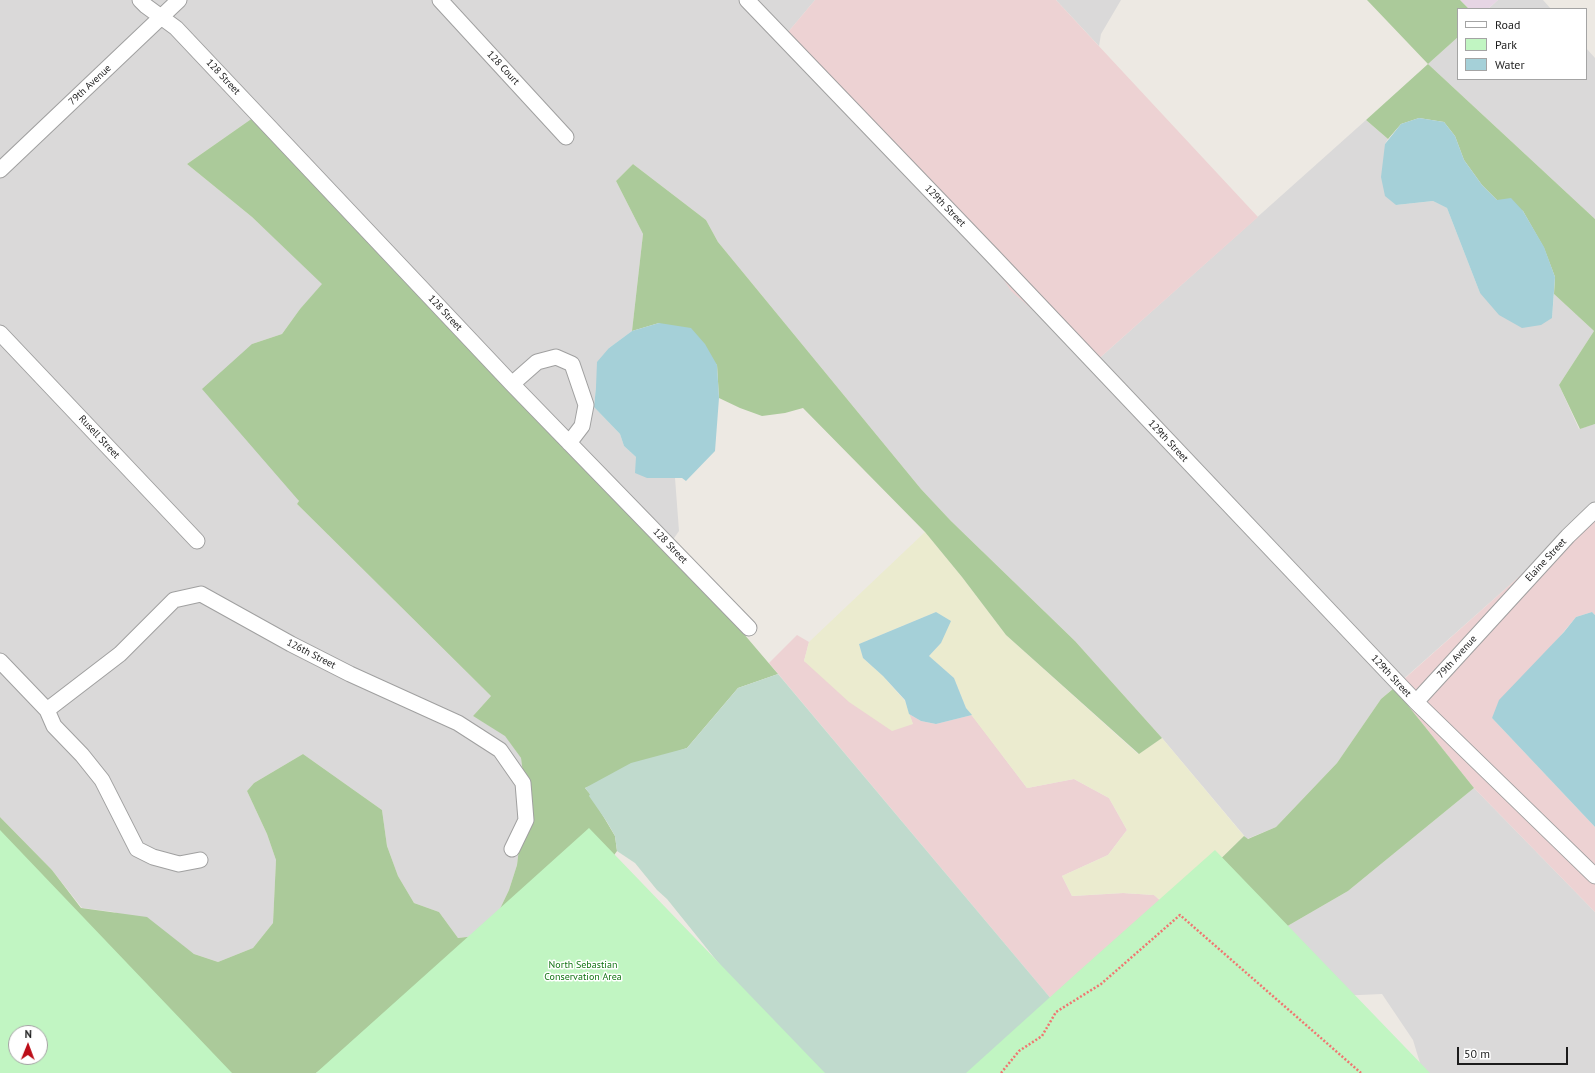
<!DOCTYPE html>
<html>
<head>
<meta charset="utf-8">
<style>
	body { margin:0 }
	#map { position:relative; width:1595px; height:1073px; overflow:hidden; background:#ede9e3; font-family:"PT Sans",sans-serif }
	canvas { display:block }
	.legend { position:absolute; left:1457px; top:8px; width:130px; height:72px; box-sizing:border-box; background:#fff; border:1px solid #a4a4a4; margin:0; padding:5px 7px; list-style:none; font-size:12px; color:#1c1c1c }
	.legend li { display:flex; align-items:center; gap:8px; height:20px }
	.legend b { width:20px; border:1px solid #a4a4a4 }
	.north { position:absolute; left:8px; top:1025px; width:40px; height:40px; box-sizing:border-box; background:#fff; border:1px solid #a4a4a4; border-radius:50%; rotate:1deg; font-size:11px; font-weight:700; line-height:16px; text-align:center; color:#1c1c1c }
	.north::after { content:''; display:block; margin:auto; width:14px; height:18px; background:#bc0d18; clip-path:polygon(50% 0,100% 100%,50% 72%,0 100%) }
	.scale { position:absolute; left:1457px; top:1047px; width:111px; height:18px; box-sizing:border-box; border:2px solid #1c1c1c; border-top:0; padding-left:5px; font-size:12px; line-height:14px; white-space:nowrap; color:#1c1c1c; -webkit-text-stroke:3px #fff; paint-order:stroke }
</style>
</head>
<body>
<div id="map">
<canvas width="1595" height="1073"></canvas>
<ul class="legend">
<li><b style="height:5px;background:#fff"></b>Road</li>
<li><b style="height:11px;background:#c1f5c2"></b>Park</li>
<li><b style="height:11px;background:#a5d0d8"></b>Water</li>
</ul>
<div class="north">N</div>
<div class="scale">50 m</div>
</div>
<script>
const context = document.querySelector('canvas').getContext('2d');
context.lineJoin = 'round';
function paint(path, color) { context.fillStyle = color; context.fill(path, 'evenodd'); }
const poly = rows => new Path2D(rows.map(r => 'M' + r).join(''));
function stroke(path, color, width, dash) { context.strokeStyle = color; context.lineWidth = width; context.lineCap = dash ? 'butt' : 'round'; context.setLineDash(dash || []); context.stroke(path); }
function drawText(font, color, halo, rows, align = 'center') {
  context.font = font + ' "PT Sans",sans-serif'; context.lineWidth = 3; context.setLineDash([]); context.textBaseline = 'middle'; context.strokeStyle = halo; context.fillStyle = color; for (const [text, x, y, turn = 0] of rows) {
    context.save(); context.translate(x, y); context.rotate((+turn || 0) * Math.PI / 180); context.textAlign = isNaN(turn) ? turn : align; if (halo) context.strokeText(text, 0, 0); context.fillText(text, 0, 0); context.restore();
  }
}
paint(poly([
	[0,0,815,0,779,43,1094,363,1366,120,1388,139,1385,144,1396,205,1433,201,1447,208,1480,293,1552,318,1554,294,1594,331,1559,385,1579,429,1595,424,1595,507,1521,575,1381,699,1337,763,1276,827,1247,839,1162,738,1075,641,951,521,921,489,718,242,706,220,633,164,616,181,643,234,632,331,609,348,596,387,594,407,620,434,624,446,636,457,647,478,675,478,679,531,668,547,257,115,187,164,252,217,323,284,300,309,282,334,252,344,299,502,297,504,491,696,473,716,505,735,521,758,524,781,521,832,517,865,509,890,498,913,484,935,458,938,439,912,414,903,398,876,387,846,382,810,303,754,254,783,247,791,267,834,276,860,273,923,253,948,218,962,194,954,172,938,114,912,82,908,52,870,0,817],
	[1056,0,1121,0,1101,34,1099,46],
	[1498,0,1543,0,1551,9,1488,9],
	[1458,37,1458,79,1586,79,1586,48,1595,58,1595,219,1428,64],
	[1474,788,1595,912,1595,1073,1423,1073,1413,1040,1382,994,1269,999,1234,957,1348,891]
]), '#dad9d9');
paint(poly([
	[815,0,1056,0,1258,217,1094,363,1011,291,989,257,778,44],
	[1595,507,1595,615,1592,612,1576,617,1492,718,1595,827,1595,912,1474,788,1394,688,1521,575],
	[797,635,809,642,804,661,913,724,909,714,921,721,936,724,972,715,1027,788,1074,779,1109,798,1127,830,1108,855,1062,876,1072,896,1123,893,1154,895,1170,909,1063,1013,769,663]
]), '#edd2d3');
paint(poly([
	[1460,0,1498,0,1488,9,1469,9]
]), '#e6d5e4');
paint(poly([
	[925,532,962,577,1006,635,1138,754,1162,738,1244,836,1170,909,1154,895,1123,893,1072,896,1062,876,1108,855,1127,830,1109,798,1074,779,1027,788,966,708,954,678,929,656,941,643,936,612,859,644,863,658,883,676,905,701,913,724,892,731,849,702,804,661,809,642]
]), '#ebebcf');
paint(poly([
	[1367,0,1460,0,1469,9,1458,9,1458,37,1428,64,1595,219,1595,424,1580,429,1559,385,1594,331,1554,294,1555,277,1544,248,1523,211,1497,200,1482,185,1464,160,1455,136,1444,122,1419,118,1401,124,1388,139,1366,120,1428,64],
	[257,115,697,579,778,674,738,688,687,748,670,754,585,788,590,794,615,836,617,851,553,942,443,981,316,1073,50,1073,40,1033,0,984,0,817,52,870,81,908,147,917,194,954,218,962,253,948,273,923,276,860,267,834,247,791,254,783,303,754,382,810,387,846,398,876,414,903,439,912,458,938,484,935,498,913,509,890,517,865,521,832,524,781,521,758,505,736,473,716,491,696,297,504,299,501,202,389,252,344,282,334,300,309,322,284,252,217,187,164],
	[633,164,706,220,718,242,921,489,951,521,1075,641,1162,738,1139,754,1006,635,962,577,925,532,803,408,785,413,762,416,740,408,719,398,717,365,659,323,632,331,643,234,616,181],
	[1394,688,1474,788,1348,891,1234,957,1006,1073,1063,1013,1244,836,1248,839,1276,827,1337,763,1381,699]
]), '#abca9a');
paint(poly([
	[778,674,1063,1013,1006,1073,813,1073,795,1058,667,899,657,890,635,863,617,851,615,836,607,822,589,796,590,794,585,788,631,763,687,748,738,688]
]), '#c0dacd');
paint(poly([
	[589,828,825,1073,316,1073,519,891],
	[0,830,232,1073,0,1073],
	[16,1033,40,1033,40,1057,16,1057],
	[1215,850,1430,1073,966,1073,1079,971]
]), '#c1f5c2');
paint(poly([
	[1419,118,1444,122,1455,136,1464,160,1482,185,1497,200,1511,198,1523,211,1544,247,1555,277,1552,318,1541,325,1522,328,1499,315,1480,293,1447,208,1433,201,1396,205,1385,196,1381,177,1385,144,1401,124],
	[659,323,691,328,705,344,717,365,719,398,715,451,686,481,682,478,647,478,635,473,636,457,624,446,620,434,594,407,596,387,597,362,609,348,632,331],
	[936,612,951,621,941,643,929,656,954,678,966,708,972,715,936,724,921,721,909,714,905,700,883,676,863,658,859,644],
	[1592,612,1595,615,1595,827,1492,718,1499,700,1564,632,1576,617]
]), '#a5d0d8');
const minor = poly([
	[140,0,146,6,176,28,512,384,749,628],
	[440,0,566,137],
	[747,0,992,255,1416,702,1595,876],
	[0,170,179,0],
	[0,333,197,541],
	[512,384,537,362,556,357,572,364,586,405,582,426,569,443],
	[0,661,47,710,54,726,82,755,102,780,137,849,153,857,179,864,200,860],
	[1416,702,1568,536,1595,510],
	[47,710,120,654,174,600,201,594,291,644,350,674,458,723,500,750,523,783,526,820,512,849]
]);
stroke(minor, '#a0a0a0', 17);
stroke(poly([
	[1001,1073,1019,1051,1042,1036,1056,1012,1101,984,1180,915,1361,1073]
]), '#f07570', 2.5, [2, 2]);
stroke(minor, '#fff', 15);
drawText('10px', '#1c1c1c', '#fff', [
	["128 Court",503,68,47],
	["128 Street",223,77,47],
	["79th Avenue",90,85,-43],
	["129th Street",945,206,46],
	["128 Street",445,313,47],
	["Rusell Street",99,437,47],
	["129th Street",1168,441,47],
	["128 Street",670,546,46],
	["Elaine Street",1546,560,-47],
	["126th Street",311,654,27],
	["79th Avenue",1457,657,-48],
	["129th Street",1391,676,47]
]);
drawText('10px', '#127314', '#fff', [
	["North Sebastian",583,965],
	["Conservation Area",583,977]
]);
</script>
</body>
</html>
